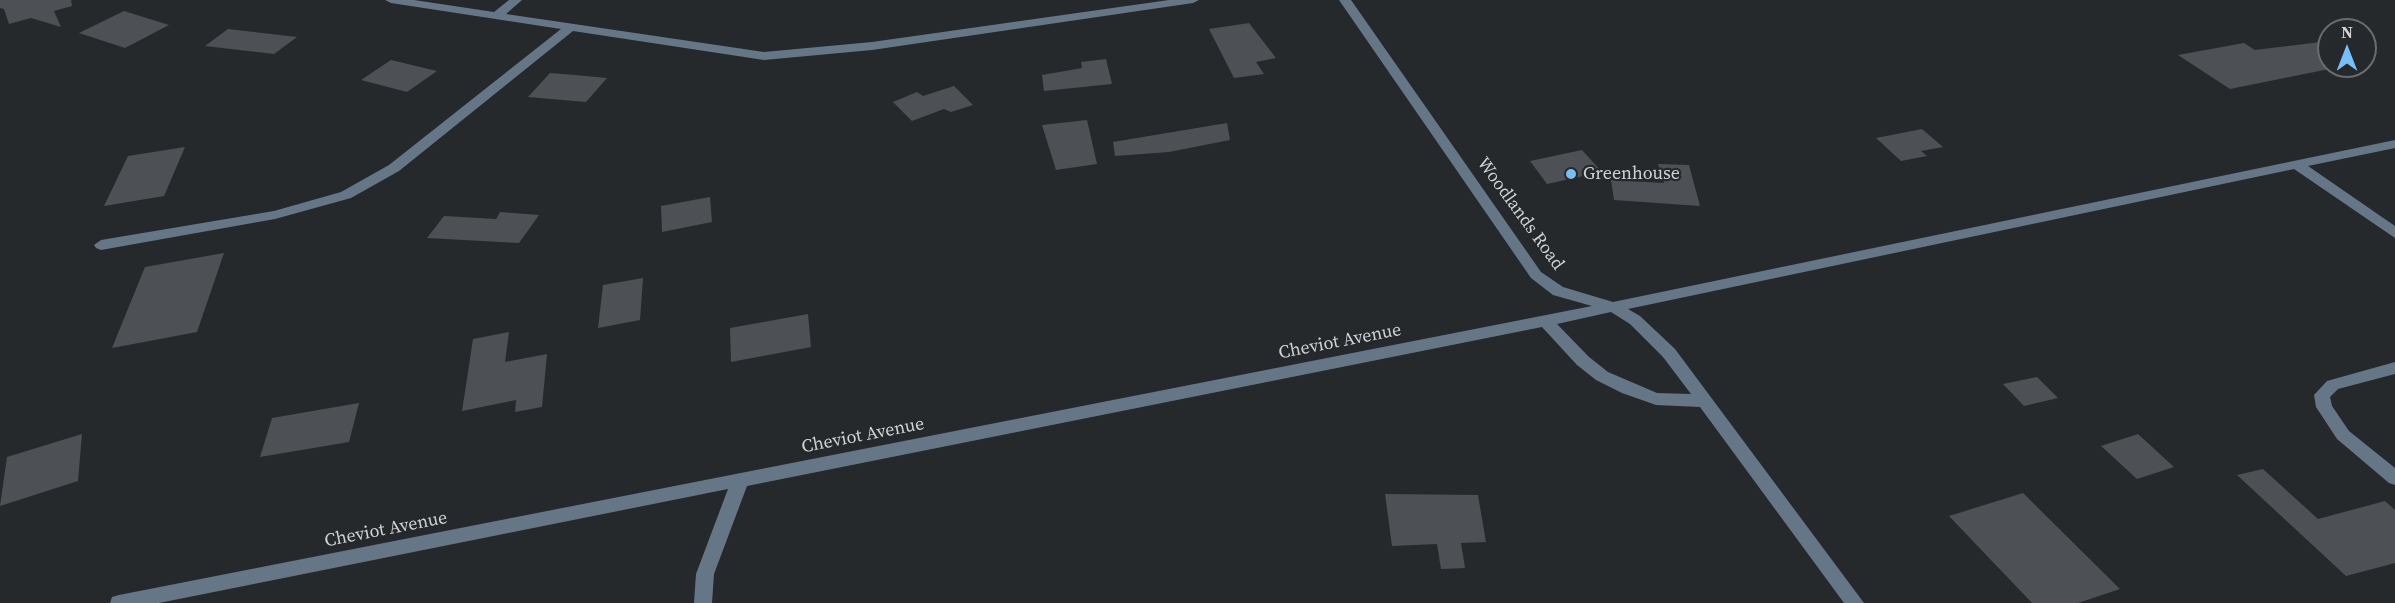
<!DOCTYPE html>
<html>
<head>
<meta charset="utf-8">
<style>
	body { margin:0 }
	#map { position:relative; width:2395px; height:603px; overflow:hidden; background:#25292c; font-family:"Source Serif 4",serif }
	canvas { display:block }
	.north { position:absolute; left:2317px; top:18px; width:60px; height:60px; box-sizing:border-box; background:#25292c; border:2px solid #696d6f; border-radius:50%; rotate:0deg; font-size:16px; font-weight:700; line-height:24px; text-align:center; color:#d0d2d4 }
	.north::after { content:''; display:block; margin:auto; width:21px; height:27px; background:#76c0f7; clip-path:polygon(50% 0,100% 100%,50% 72%,0 100%) }
</style>
</head>
<body>
<div id="map">
<canvas width="2395" height="603"></canvas>
<div class="north">N</div>
</div>
<script>
const context = document.querySelector('canvas').getContext('2d');
context.lineJoin = 'round';
function paint(path, color) { context.fillStyle = color; context.fill(path, 'evenodd'); }
const poly = rows => new Path2D(rows.map(r => 'M' + r).join(''));
function stroke(path, color, width, dash) { context.strokeStyle = color; context.lineWidth = width; context.lineCap = dash ? 'butt' : 'round'; context.setLineDash(dash || []); context.stroke(path); }
function drawText(font, color, halo, rows, align = 'center') {
  context.font = font + ' "Source Serif 4",serif'; context.lineWidth = 4.5; context.setLineDash([]); context.textBaseline = 'middle'; context.strokeStyle = halo; context.fillStyle = color; for (const [text, x, y, turn = 0] of rows) {
    context.save(); context.translate(x, y); context.rotate((+turn || 0) * Math.PI / 180); context.textAlign = isNaN(turn) ? turn : align; if (halo) context.strokeText(text, 0, 0); context.fillText(text, 0, 0); context.restore();
  }
}
paint(poly([
	[0,0,71,0,72,6,54,11,61,27,31,18,9,24,4,9,0,8],
	[124,11,169,25,125,48,79,33],
	[1249,23,1276,58,1256,62,1264,74,1234,78,1209,29],
	[228,29,297,37,274,54,205,46],
	[2329,41,2329,69,2230,89,2178,55,2244,43,2255,50],
	[1106,59,1112,84,1044,91,1042,75,1082,68,1081,62],
	[391,60,437,71,407,92,361,80],
	[550,73,575,75,607,78,586,102,528,97],
	[954,86,973,105,951,112,944,109,912,121,893,102,917,92,923,96],
	[1087,120,1097,164,1056,170,1042,125],
	[1227,123,1230,140,1169,152,1115,156,1113,142],
	[1922,129,1943,147,1921,151,1927,156,1901,161,1876,138],
	[185,147,164,196,104,206,128,156],
	[1582,150,1602,172,1547,184,1530,161],
	[1658,164,1689,165,1700,206,1614,200,1611,180,1664,183],
	[710,197,712,222,662,232,661,206],
	[500,212,539,215,519,243,427,238,444,216,496,219],
	[224,253,197,332,112,348,145,267],
	[643,278,640,320,598,328,603,285],
	[808,314,811,347,731,362,730,328],
	[509,332,505,362,547,354,542,407,515,412,516,400,462,411,473,339],
	[2037,377,2058,398,2024,406,2003,384],
	[359,403,349,442,260,457,272,418],
	[82,434,78,481,0,506,7,457],
	[2138,434,2174,467,2137,479,2101,446],
	[2263,469,2318,519,2385,501,2395,510,2395,563,2346,576,2237,475],
	[2023,493,2120,589,2078,603,2032,603,1949,516],
	[1385,494,1478,495,1486,542,1461,543,1465,568,1441,569,1437,544,1392,546]
]), '#4d5155');
paint(poly([
	[385,0,414,0,494,12,509,0,522,0,506,14,764,52,872,42,1169,0,1199,0,1193,3,872,50,764,60,573,31,399,171,351,198,275,219,101,250,96,248,94,245,101,240,274,211,341,192,389,165,561,29,391,3,385,0],
	[1339,0,1351,0,1541,272,1563,287,1613,302,2395,140,2395,148,2308,166,2395,226,2395,238,2294,169,1628,309,1640,316,1675,349,1864,603,1844,603,1700,407,1656,405,1622,393,1596,380,1577,365,1542,327,747,486,714,574,712,603,694,603,696,574,728,489,159,603,110,603,112,597,119,595,1592,306,1553,295,1531,278,1339,0],
	[1611,312,1630,324,1663,357,1691,394,1657,393,1608,372,1589,357,1557,324,1611,312],
	[2395,362,2395,374,2338,389,2330,397,2332,406,2349,431,2395,468,2395,485,2389,483,2337,439,2316,407,2314,395,2327,381,2395,362]
]), '#657786');
for (const [x, y, r, color] of [
	[1571,174,6,"#76c0f7"]
]) { const dot = new Path2D(); dot.arc(x, y, r, 0, 2 * Math.PI); context.fillStyle = color; context.fill(dot); stroke(dot, '#25292c', 2); }
drawText('18px', '#d0d2d4', '#25292c', [
	["Greenhouse",1583,174]
], 'left');
drawText('18px', '#d0d2d4', '#25292c', [
	["Woodlands Road",1520,214,54],
	["Cheviot Avenue",1340,342,-11],
	["Cheviot Avenue",863,436,-11],
	["Cheviot Avenue",386,530,-11]
]);
</script>
</body>
</html>
